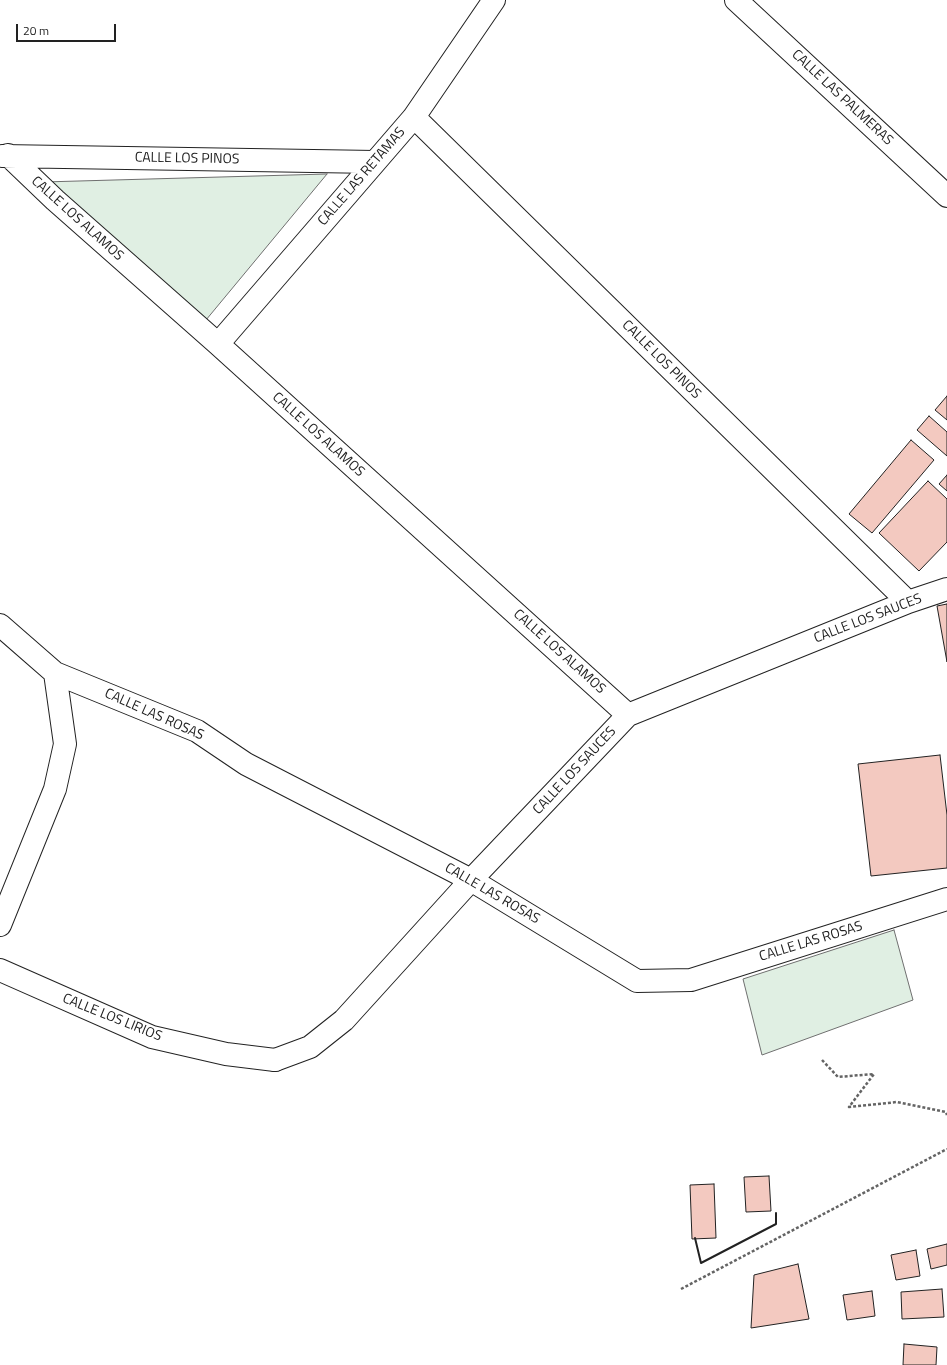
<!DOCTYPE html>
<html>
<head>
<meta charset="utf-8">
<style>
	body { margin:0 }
	#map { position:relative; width:947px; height:1365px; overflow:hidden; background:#fff; font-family:"Titillium Web",sans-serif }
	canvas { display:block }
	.scale { position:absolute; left:16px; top:24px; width:100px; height:18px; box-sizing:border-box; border:2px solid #222; border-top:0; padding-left:5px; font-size:12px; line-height:14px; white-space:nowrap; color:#222; -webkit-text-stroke:3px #fff; paint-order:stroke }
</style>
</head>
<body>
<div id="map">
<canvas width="947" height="1365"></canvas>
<div class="scale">20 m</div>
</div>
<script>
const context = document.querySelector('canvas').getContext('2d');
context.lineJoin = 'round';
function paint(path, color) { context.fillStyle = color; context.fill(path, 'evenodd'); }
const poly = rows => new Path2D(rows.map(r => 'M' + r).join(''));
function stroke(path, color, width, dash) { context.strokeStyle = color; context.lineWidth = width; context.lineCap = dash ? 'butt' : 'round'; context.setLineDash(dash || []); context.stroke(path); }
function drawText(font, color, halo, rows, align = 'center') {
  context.font = font + ' "Titillium Web",sans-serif'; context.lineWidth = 3; context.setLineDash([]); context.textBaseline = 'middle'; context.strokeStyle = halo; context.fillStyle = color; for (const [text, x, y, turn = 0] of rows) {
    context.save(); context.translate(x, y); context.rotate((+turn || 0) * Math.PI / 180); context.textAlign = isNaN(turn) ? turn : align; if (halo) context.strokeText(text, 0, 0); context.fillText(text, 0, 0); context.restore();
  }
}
const green = poly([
	[327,174,201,326,43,182,327,174],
	[894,930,913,1000,762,1055,743,979,894,930]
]);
paint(green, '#e0efe3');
stroke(green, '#6f6f6f', 1);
const building = poly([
	[947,396,947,420,935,410,947,396],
	[929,416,947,432,947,456,917,430,929,416],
	[911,440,934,460,872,533,849,514,911,440],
	[947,475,947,491,939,484,947,475],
	[928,481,947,499,947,542,919,571,879,533,928,481],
	[947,604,947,662,937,606,947,604],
	[940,755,947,815,947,868,871,876,858,764,940,755],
	[769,1176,771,1211,746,1212,744,1177,769,1176],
	[714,1184,716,1238,692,1239,690,1185,714,1184],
	[947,1244,947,1265,931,1269,927,1249,947,1244],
	[916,1250,920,1276,896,1280,891,1255,916,1250],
	[798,1264,809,1319,751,1328,754,1275,798,1264],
	[942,1289,944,1317,902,1319,901,1292,942,1289],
	[872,1291,875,1316,847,1320,843,1295,872,1291],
	[904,1344,937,1347,936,1365,903,1365,904,1344]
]);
paint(building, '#f3c9c0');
stroke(building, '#222', 1);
const pedestrian = poly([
	[0,970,152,1037,226,1054,275,1060]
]);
const minor = poly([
	[736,0,947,196],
	[414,117,908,602],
	[8,155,55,200,218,344,628,715],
	[2,156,375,162],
	[218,344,414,117,494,0],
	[0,625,55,673,197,731,246,764,471,880,637,981,691,980,947,899],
	[0,925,55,789,65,744,55,673],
	[275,1060,310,1047,344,1020,471,880,628,715,908,602,947,589]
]);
stroke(pedestrian, '#222', 24);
stroke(minor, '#222', 24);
stroke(poly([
	[822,1060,838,1077,874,1074,849,1107,897,1102,946,1112,947,1115],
	[681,1289,947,1149]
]), '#646464', 2.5, [3, 2]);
stroke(pedestrian, '#fff', 22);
stroke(minor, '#fff', 22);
stroke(poly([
	[695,1238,701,1263,776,1224,776,1213]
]), '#222', 2);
drawText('14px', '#222', '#fff', [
	["CALLE LAS PALMERAS",842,98,43],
	["CALLE LOS PINOS",187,159,1],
	["CALLE LAS RETAMAS",362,177,-49],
	["CALLE LOS ALAMOS",77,219,42],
	["CALLE LOS PINOS",661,360,45],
	["CALLE LOS ALAMOS",318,435,42],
	["CALLE LOS SAUCES",868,619,-21],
	["CALLE LOS ALAMOS",559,652,42],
	["CALLE LAS ROSAS",154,715,24],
	["CALLE LOS SAUCES",575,771,-47],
	["CALLE LAS ROSAS",492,894,30],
	["CALLE LAS ROSAS",811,942,-17],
	["CALLE LOS LIRIOS",112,1018,22]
]);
</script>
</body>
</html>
